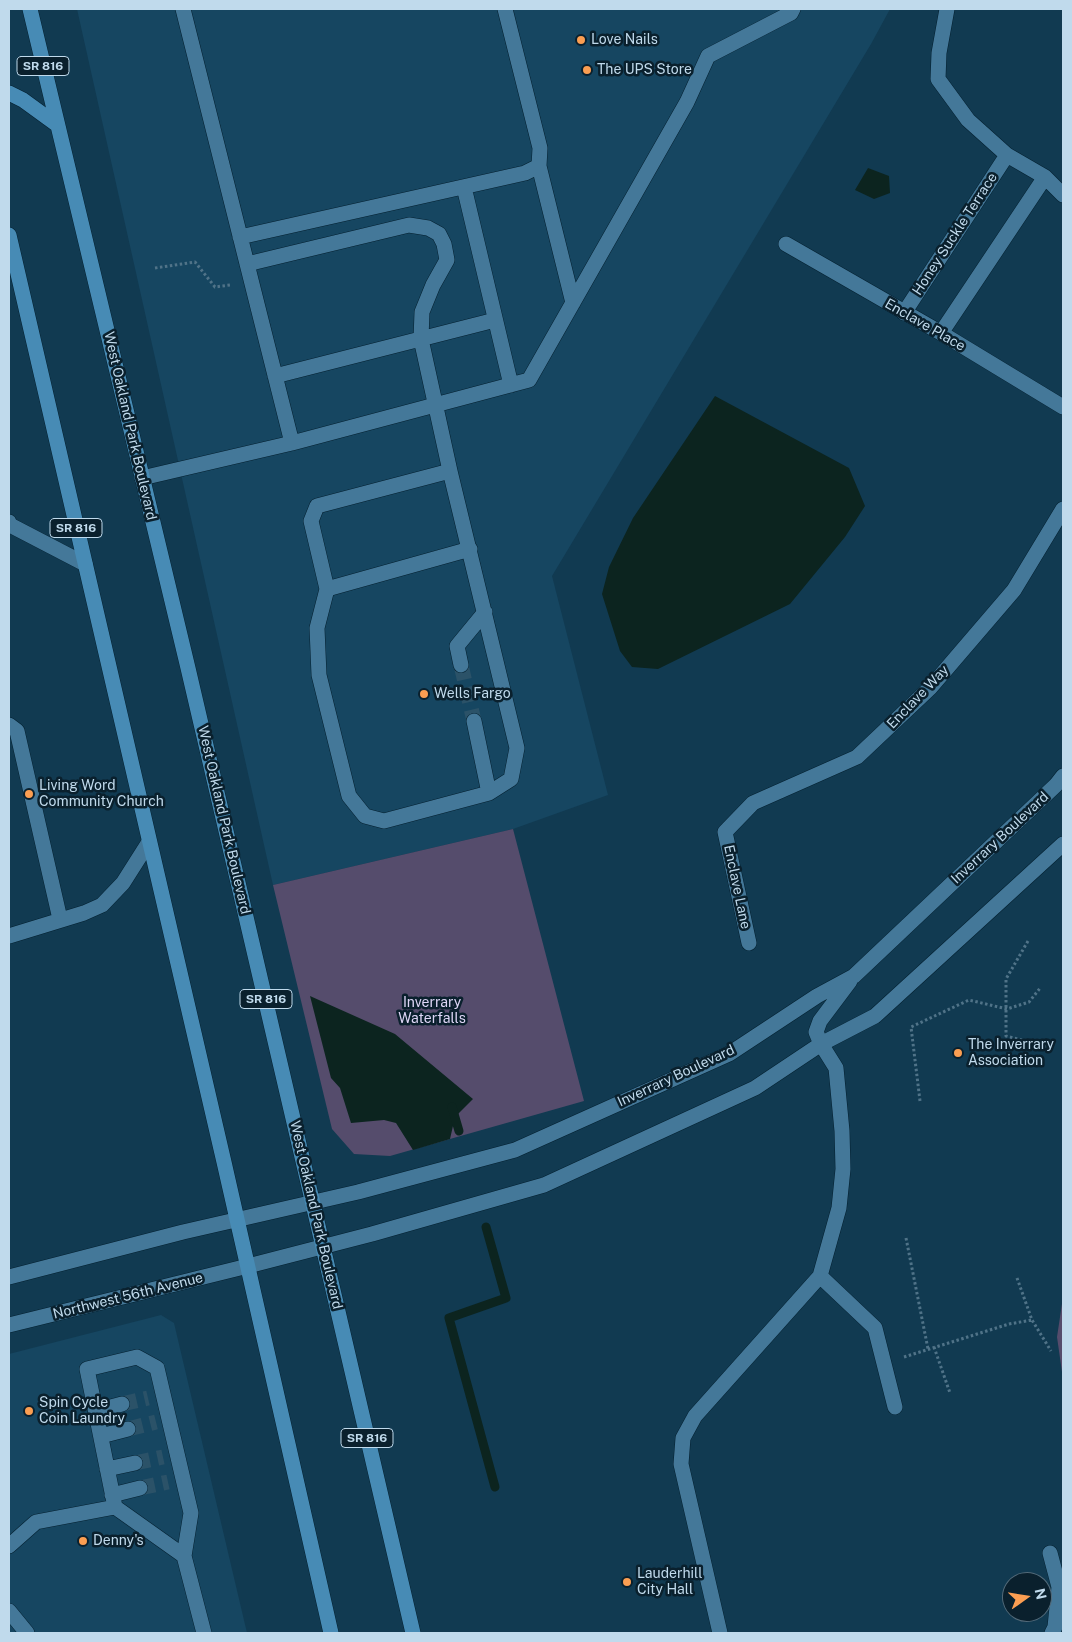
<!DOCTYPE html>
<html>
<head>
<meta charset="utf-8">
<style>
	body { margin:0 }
	#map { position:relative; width:1072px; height:1642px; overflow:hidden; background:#113a51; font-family:"Public Sans",sans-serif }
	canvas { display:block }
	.frame { position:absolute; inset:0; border:10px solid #c0daec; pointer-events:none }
	.north { position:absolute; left:1002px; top:1572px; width:50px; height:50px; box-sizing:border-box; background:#0a202d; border:1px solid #536a79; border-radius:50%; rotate:77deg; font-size:14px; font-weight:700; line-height:20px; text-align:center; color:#c0daec }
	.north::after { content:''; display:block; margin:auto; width:18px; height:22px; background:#fb9e52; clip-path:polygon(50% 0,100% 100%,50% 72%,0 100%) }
</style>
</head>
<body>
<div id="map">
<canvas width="1072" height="1642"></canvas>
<div class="frame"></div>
<div class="north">N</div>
</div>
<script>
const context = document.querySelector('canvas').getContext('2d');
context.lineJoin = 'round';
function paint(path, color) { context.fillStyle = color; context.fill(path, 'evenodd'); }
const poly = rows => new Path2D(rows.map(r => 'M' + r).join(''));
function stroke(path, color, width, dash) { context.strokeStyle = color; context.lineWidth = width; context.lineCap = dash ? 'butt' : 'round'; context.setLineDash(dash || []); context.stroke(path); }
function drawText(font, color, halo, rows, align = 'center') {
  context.font = font + ' "Public Sans",sans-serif'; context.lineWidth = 5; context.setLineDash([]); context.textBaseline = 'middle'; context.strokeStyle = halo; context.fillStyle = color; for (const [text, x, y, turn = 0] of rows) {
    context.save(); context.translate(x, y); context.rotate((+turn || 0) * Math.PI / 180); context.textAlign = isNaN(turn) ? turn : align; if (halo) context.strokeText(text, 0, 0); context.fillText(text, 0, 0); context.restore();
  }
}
paint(poly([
	[77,9,890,9,871,44,552,576,608,795,513,829,273,885],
	[161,1315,174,1323,247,1633,9,1633,9,1354]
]), '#164661');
paint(poly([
	[513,829,584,1101,390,1156,354,1154,332,1129,273,885],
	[1063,1297,1063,1379,1057,1337]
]), '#554c6c');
paint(poly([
	[868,168,889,176,890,193,874,199,855,190],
	[715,396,849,468,865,506,845,537,790,604,658,669,632,667,620,651,602,594,609,567,633,518],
	[310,996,395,1034,473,1099,455,1117,450,1139,413,1150,396,1123,384,1120,351,1123,340,1088,331,1078]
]), '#0c241f');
stroke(poly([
	[452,1107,459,1131],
	[486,1227,506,1298,449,1318,495,1487]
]), '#0c241f', 9);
stroke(poly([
	[461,665,474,721],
	[122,1404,148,1398],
	[128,1429,156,1422],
	[135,1463,163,1457],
	[140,1488,168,1482]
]), '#2b5268', 15, [15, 8]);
const minor = poly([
	[183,9,292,443],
	[947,9,939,53,938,79,968,120,1007,155,1045,177,1063,195],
	[539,166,573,303],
	[464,187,511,385],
	[240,237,525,173,539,166,540,148,505,9],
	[786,244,941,333,1063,407],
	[247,264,409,225,428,228,439,234,444,244,447,260,433,285,422,312,421,339,450,471,517,748,511,779,489,793,384,821,365,816,349,796,319,675,317,628,327,589,311,521,317,506,450,471],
	[904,313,1007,155],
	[941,333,1045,177],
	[275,376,495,320],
	[142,478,292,443,529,380,687,102,708,56,791,13,793,9],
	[9,522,10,525,85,564],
	[327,589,470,549],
	[461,665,457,646,485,612],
	[474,721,489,793],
	[9,725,17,731,60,919],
	[9,936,84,913,102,905,123,883,149,842],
	[749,943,725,832,753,803,857,757,930,688,1014,590,1063,509],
	[820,1276,875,1328,895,1407],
	[9,1277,183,1232,358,1192,515,1150,729,1054,817,996,854,976,1056,785,1063,776],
	[9,1325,248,1266,372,1234,544,1185,755,1088,821,1044,875,1016,1063,844],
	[96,1411,122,1404],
	[101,1436,128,1429],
	[107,1469,135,1463],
	[112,1495,140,1488],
	[9,1546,36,1522,115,1507],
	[1050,1553,1059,1587,1055,1627,1052,1633],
	[184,1556,115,1507,87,1369,137,1357,157,1368,191,1513,184,1556,204,1633],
	[9,1611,27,1633],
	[720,1633,681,1464,683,1438,695,1416,820,1276,839,1208,843,1169,842,1131,836,1068,821,1044,816,1032,820,1021,850,981]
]);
const major = poly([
	[30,9,188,668,413,1633],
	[9,93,23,100,56,124],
	[9,235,224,1162,331,1633]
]);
stroke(minor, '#042030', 16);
stroke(major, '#042030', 16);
stroke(poly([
	[155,268,195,262,215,287,230,285],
	[1028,941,1006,979,1006,1036,1049,1047],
	[920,1101,911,1027,969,1000,1007,1009,1029,1002,1041,987],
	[906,1238,928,1349],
	[1017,1278,1032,1320,1051,1351],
	[934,1347,950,1393],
	[904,1357,1009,1324,1032,1320]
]), '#507388', 3, [2.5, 2.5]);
stroke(minor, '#447899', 15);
stroke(major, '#478bb5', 15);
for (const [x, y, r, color] of [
	[581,40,5,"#fb9e52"],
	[587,70,5,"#fb9e52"],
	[424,694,5,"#fb9e52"],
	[29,794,5,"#fb9e52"],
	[958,1053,5,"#fb9e52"],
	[29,1411,5,"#fb9e52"],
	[83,1541,5,"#fb9e52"],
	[627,1582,5,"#fb9e52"]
]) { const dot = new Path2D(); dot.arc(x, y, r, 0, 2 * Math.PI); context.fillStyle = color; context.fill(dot); stroke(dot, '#0a202d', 2); }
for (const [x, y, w] of [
	[43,66,52],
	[76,528,52],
	[266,999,52],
	[367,1438,52]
]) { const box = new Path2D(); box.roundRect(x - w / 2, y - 9.5, w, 19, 4); context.fillStyle = '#0a202d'; context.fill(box); stroke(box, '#c0daec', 1); }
drawText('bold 12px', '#c0daec', null, [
	["SR 816",43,66],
	["SR 816",76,528],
	["SR 816",266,999],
	["SR 816",367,1438]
]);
drawText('14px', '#c0daec', '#0a202d', [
	["Love Nails",591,40],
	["The UPS Store",597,70],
	["Wells Fargo",434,694],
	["Living Word",39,786],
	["Community Church",39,802],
	["The Inverrary",968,1045],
	["Association",968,1061],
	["Spin Cycle",39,1403],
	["Coin Laundry",39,1419],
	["Denny's",93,1541],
	["Lauderhill",637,1574],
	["City Hall",637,1590]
], 'left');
drawText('14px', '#c0daec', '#0a202d', [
	["Honey Suckle Terrace",955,234,-57],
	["Enclave Place",925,325,30],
	["West Oakland Park Boulevard",130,426,77],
	["Enclave Way",918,697,-46],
	["West Oakland Park Boulevard",224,820,77],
	["Inverrary Boulevard",1000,838,-43],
	["Enclave Lane",737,887,78],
	["Inverrary Boulevard",676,1076,-25],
	["West Oakland Park Boulevard",316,1215,77],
	["Northwest 56th Avenue",128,1296,-14]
]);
drawText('14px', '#ded6f6', '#0a202d', [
	["Inverrary",432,1003],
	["Waterfalls",432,1019]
]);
</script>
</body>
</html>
